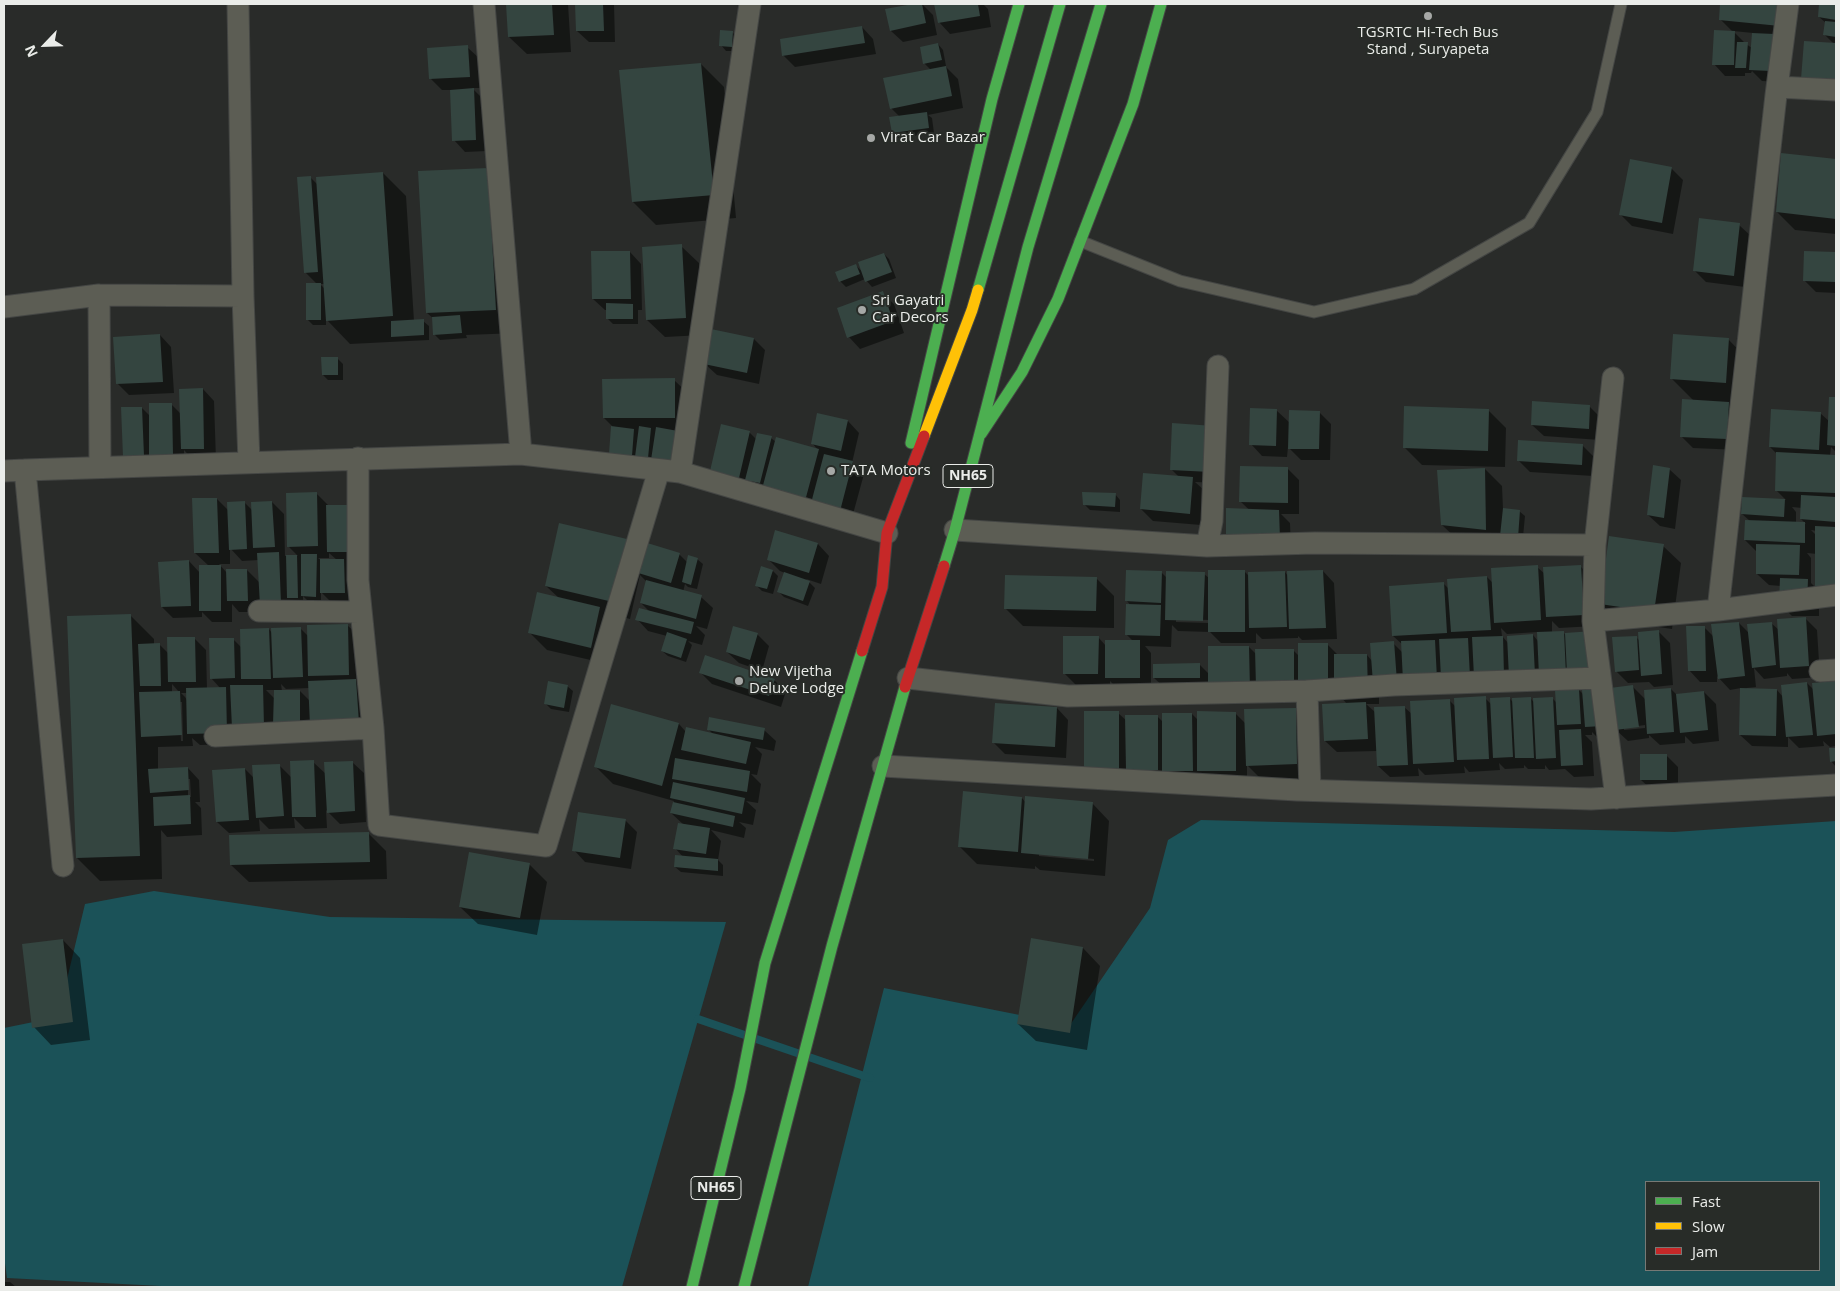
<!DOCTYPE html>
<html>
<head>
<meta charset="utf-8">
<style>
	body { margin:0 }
	#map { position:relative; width:1840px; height:1291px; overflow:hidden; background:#292b29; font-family:"Open Sans",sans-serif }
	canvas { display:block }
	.frame { position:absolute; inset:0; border:5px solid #eaece9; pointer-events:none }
	.legend { position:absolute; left:1645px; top:1181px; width:175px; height:90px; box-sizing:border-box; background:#282c28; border:1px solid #767975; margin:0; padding:6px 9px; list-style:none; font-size:15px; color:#eaece9 }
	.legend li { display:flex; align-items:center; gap:10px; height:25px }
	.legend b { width:25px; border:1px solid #767975 }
	.north { position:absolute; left:20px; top:20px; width:50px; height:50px; -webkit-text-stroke:4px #282c28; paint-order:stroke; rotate:246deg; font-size:14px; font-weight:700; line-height:20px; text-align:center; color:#eaece9 }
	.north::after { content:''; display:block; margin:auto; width:18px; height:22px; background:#eaece9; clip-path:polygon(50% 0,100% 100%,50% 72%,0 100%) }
</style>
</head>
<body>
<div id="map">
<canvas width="1840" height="1291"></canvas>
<div class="frame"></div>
<ul class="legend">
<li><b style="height:6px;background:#4caf50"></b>Fast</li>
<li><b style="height:6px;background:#ffc107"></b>Slow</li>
<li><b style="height:6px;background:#c62828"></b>Jam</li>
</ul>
<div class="north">N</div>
</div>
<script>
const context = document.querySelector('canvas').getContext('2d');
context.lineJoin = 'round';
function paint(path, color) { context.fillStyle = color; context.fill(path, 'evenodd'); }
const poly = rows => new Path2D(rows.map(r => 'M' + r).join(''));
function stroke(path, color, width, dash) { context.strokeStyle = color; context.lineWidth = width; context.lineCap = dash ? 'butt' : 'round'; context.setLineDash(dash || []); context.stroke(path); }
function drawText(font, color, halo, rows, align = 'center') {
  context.font = font + ' "Open Sans",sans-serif'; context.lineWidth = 4; context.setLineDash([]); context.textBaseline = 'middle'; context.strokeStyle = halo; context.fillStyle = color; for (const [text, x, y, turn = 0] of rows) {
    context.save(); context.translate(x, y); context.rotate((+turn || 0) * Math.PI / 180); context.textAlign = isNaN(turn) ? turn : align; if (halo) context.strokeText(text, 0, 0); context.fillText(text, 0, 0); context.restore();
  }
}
paint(poly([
	[1201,820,1674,832,1836,821,1836,1287,808,1287,884,988,1070,1025,1150,908,1168,840],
	[1646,1182,1819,1182,1819,1270,1646,1270],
	[154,891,330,917,726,922,622,1287,180,1287,7,1278,4,1256,4,1028,58,1017,85,904]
]), '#1b5258');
paint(poly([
	[507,4,568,4,571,52,527,54,509,37],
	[576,4,614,4,615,42,589,42,577,31],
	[922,4,933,15,937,35,903,42,891,31,886,10],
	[936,4,983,4,988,9,991,27,950,34,939,22],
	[1721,4,1794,4,1783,82,1762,81,1752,71,1751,73,1745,73,1745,76,1725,76,1714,64,1733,32,1720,19],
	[1733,31,1753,33,1752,48,1746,44],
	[1821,4,1836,4,1836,92,1835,45,1824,34,1826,23,1819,17],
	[862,27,873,39,876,54,795,67,783,55],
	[732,32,738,38,737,51,726,51,721,45],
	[938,44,943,50,946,66,945,66,958,79,963,108,928,115,932,118,934,133,898,138,893,133,900,117,891,108,931,70,924,63],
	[467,47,479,58,481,88,472,88,485,101,487,151,465,152,454,140,451,90,442,90,431,79],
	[701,64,724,87,736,218,656,225,633,202],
	[1783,154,1836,160,1836,234,1795,230,1777,212],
	[1671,168,1683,180,1673,234,1632,226,1621,215],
	[487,169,511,192,518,333,466,335,467,338,440,340,435,335,434,319,427,313],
	[383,173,406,196,414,321,423,321,429,326,429,340,350,344,326,319,326,325,313,325,307,319,317,284,305,272,311,178,317,184],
	[320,284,324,284,325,289],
	[1739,225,1751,236,1745,287,1706,282,1694,270],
	[681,246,699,263,703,335,665,337,647,320],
	[630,252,641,264,642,310,638,310,638,324,613,324,607,318,607,310,605,310,593,299],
	[1805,252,1836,253,1836,293,1816,292,1804,280],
	[884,254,889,259,896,278,872,287,865,279,846,287,840,281,855,265,864,273],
	[882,293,894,304,904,333,860,349,849,337],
	[160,335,171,347,174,393,129,395,117,383],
	[754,339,765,350,759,384,717,375,705,364],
	[1728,339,1751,363,1749,405,1730,404,1740,415,1739,450,1693,448,1681,436,1694,401,1671,378],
	[337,358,343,364,343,380,328,380,323,375],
	[674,380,692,397,684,474,610,453,612,426,604,418],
	[203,389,214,401,216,460,194,461,184,450,184,466,135,468,142,408,150,416,172,405,181,414],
	[1831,398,1836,398,1836,452,1831,447,1830,456,1836,456,1836,602,1819,593,1819,616,1792,616,1780,604,1781,586,1769,585,1757,574,1757,552,1745,540,1750,521,1742,514,1743,498,1786,500,1776,490,1777,454,1770,447,1820,413,1830,422],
	[1792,507,1802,508,1801,519,1806,524,1796,523,1796,512],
	[1811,530,1817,531,1817,536],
	[1807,553,1817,554,1816,588,1811,583,1811,558],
	[1590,407,1601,418,1600,440,1544,436,1532,425],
	[1276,410,1290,423,1319,412,1331,424,1330,460,1301,460,1288,447,1287,457,1262,456,1251,444],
	[1489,411,1506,428,1505,467,1422,465,1404,447],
	[848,421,859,433,852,463,864,474,850,525,723,483,749,432,757,440,771,438,776,442,818,450,812,443],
	[1174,424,1222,483,1195,482,1204,490,1201,525,1153,521,1141,509,1179,477,1171,469],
	[1582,445,1594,457,1593,476,1530,472,1518,460],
	[1287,468,1299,480,1299,514,1281,514,1290,523,1291,550,1241,502],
	[1485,469,1502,486,1503,509,1519,511,1525,516,1523,537,1460,542,1442,525],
	[1669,469,1681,480,1675,529,1660,526,1648,515],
	[316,493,328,505,362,563,347,563,355,572,356,604,333,604,321,592,321,602,308,601,303,596,303,603,259,612,239,612,232,604,232,622,212,622,202,612,202,617,173,618,162,607,189,561,200,573,209,566,195,553,217,499,228,510,244,502,252,510,272,502,284,514,285,556,298,556,289,547],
	[230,548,242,561,259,560,260,583,247,570,227,573,219,564,230,564],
	[329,553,337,560,321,560,318,558,329,558],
	[1115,494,1120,500,1120,512,1090,510,1085,505],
	[626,540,641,555,679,554,688,563,697,559,703,564,697,589,688,587,685,584,683,592,701,597,713,608,707,629,696,626,705,635,702,645,688,641,692,645,686,662,668,656,662,651,667,636,648,631,637,619,650,612,641,603,647,582,640,575,630,619,604,612,617,626,608,664,547,650,529,632,560,599,546,586],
	[818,544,829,556,821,584,806,579,815,588,808,606,784,597,778,591,785,573,780,571,768,559],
	[1663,546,1681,563,1672,629,1619,621,1601,604],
	[1580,566,1592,578,1595,626,1559,628,1552,621,1552,632,1563,632,1606,684,1379,687,1379,704,1366,704,1375,712,1404,707,1412,714,1450,701,1455,706,1485,698,1491,704,1510,699,1514,703,1530,698,1535,703,1553,699,1557,703,1579,690,1583,694,1633,687,1646,700,1671,689,1677,695,1704,692,1716,704,1719,741,1693,744,1685,736,1685,743,1660,745,1649,735,1649,738,1628,741,1616,730,1598,738,1592,732,1592,735,1585,735,1592,742,1594,776,1574,777,1565,769,1549,770,1545,765,1545,769,1528,769,1524,765,1524,768,1505,769,1499,763,1500,770,1469,772,1464,766,1465,773,1425,775,1418,768,1419,776,1390,777,1378,766,1377,751,1337,752,1325,741,1347,704,1340,696,1166,689,1154,678,1200,665,1209,674,1249,647,1257,655,1293,650,1299,656,1327,644,1338,655,1367,655,1372,661,1393,643,1403,653,1403,645,1393,636,1443,583,1449,589,1487,577,1493,583,1537,567,1545,574],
	[1501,628,1507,634,1538,632,1538,641,1533,635,1509,644,1502,636],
	[1645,725,1645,728,1624,730,1624,728],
	[773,571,778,576,773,594,762,591,756,585],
	[1244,571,1249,576,1285,572,1288,576,1323,571,1334,583,1337,639,1302,640,1298,636,1298,638,1262,639,1256,633,1256,643,1221,643,1210,632,1178,631,1172,625,1171,647,1145,646,1151,653,1151,689,1118,689,1110,681,1110,685,1076,685,1064,673,1098,637,1106,646,1133,641,1126,634,1131,606,1127,601,1161,572,1167,578,1204,574,1209,578],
	[1176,619,1209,620,1209,623,1176,622],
	[1097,579,1114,596,1114,628,1023,626,1005,608],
	[131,616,154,639,154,645,159,644,169,654,195,639,206,650,207,689,221,689,211,678,233,639,242,648,269,629,272,633,300,628,308,636,347,625,359,636,370,734,238,744,200,745,192,738,193,746,158,747,158,770,188,768,199,780,200,802,195,802,201,808,202,835,167,837,161,830,162,879,100,881,77,858],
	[172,684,179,692,172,692],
	[281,684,286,689,309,688,310,701,300,691,282,691],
	[266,690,275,690,275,699],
	[181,693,187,693,187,700,185,697],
	[179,702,182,702,183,741,181,741],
	[188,779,190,779,191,797,188,797],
	[1806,619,1817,630,1820,677,1792,679,1787,673,1787,676,1764,679,1754,668,1756,687,1747,688,1747,690,1777,690,1783,697,1807,683,1814,690,1813,684,1836,682,1836,746,1830,747,1823,741,1824,746,1799,748,1788,737,1788,747,1752,746,1740,735,1741,688,1730,690,1717,676,1717,682,1700,682,1689,670,1704,627,1714,637,1739,623,1749,633,1771,623,1779,630],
	[1658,631,1670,643,1673,685,1654,687,1649,682,1628,683,1616,671,1636,637,1640,641],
	[757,634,769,646,762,671,739,663,727,652],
	[700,672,774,680,786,691,781,707,712,684],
	[567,686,573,691,569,712,551,709,545,703],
	[612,706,679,724,686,732,714,735,708,729,764,730,776,741,774,751,755,747,762,754,757,775,751,774,761,784,758,803,746,801,756,810,753,825,739,822,746,828,744,838,711,830,721,841,718,860,723,865,723,876,681,872,675,867,683,857,675,848,684,825,671,813,674,801,613,784,595,766],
	[1057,708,1068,720,1066,758,1005,754,993,742],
	[1295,709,1313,727,1314,781,1265,783,1247,765,1247,782,1097,780,1118,713,1127,721,1157,716,1163,722,1192,714,1198,720,1235,713,1246,724],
	[1836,749,1836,767,1831,761,1830,750],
	[1666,755,1678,767,1678,791,1653,791,1641,780],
	[313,762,326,774,352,762,364,773,366,822,340,824,326,810,327,828,305,829,294,818,295,828,269,829,259,819,260,831,229,833,217,822,245,769,255,779,279,765,291,777],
	[1022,798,1026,803,1092,803,1109,821,1105,876,1040,870,1035,866,1035,869,977,864,959,846],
	[1039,854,1094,859,1094,861,1039,856],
	[625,820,637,832,631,869,585,862,574,850],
	[368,833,386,851,387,879,249,882,231,865],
	[529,864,547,882,537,935,478,924,460,907],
	[63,940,80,958,90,1040,51,1045,34,1027],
	[1032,940,1083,948,1100,966,1087,1050,1036,1041,1018,1024],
	[4,1282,10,1282,16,1287,4,1287]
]), '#0007');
stroke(poly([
	[698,1019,870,1078]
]), '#1b5258', 8);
paint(poly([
	[506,4,552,4,554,35,508,37],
	[575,4,603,4,604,31,576,31],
	[913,4,922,4,926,23,890,31,885,9],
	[934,4,978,4,980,16,938,23],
	[1720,4,1783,4,1780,26,1719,20],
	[1819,4,1836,4,1836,20,1818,17],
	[1825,21,1836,22,1836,37,1823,35],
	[862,26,865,43,782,56,780,39],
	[720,30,733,31,732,47,719,46],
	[1714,30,1735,31,1734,65,1712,65],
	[1752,33,1774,34,1771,71,1749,70],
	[1804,41,1836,43,1836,82,1801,79],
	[1737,42,1748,42,1746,68,1735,68],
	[938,43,942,60,923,64,920,47],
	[468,45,470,77,429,79,427,48],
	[701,63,714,195,632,202,619,70],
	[946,66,952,96,890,109,883,78],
	[474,88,476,140,452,141,450,90],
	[927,112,929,128,892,133,889,117],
	[1781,153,1836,159,1836,219,1776,212],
	[1630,159,1672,167,1662,223,1619,215],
	[488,168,496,310,426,313,418,171],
	[383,172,393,316,326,321,316,177],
	[311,176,318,272,304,273,297,177],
	[1699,218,1740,223,1734,276,1693,271],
	[682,244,686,318,646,320,642,247],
	[591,251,630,251,631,299,592,299],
	[1804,251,1836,252,1836,282,1803,281],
	[884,253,892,272,865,282,858,262],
	[856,264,860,274,839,282,835,272],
	[306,283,321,283,321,320,306,320],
	[883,291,893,321,847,338,837,308],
	[606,303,633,304,633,319,606,319],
	[460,315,462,333,433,335,432,317],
	[424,319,424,335,391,337,391,321],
	[711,329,754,338,747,373,704,364],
	[160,334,163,382,116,384,113,337],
	[1673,334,1729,338,1726,383,1670,379],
	[321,357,338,357,338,375,322,375],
	[675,378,675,418,603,418,602,379],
	[203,388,204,449,181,449,179,389],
	[1829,397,1836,397,1836,446,1827,445],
	[1682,399,1729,402,1727,439,1680,437],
	[1532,401,1590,405,1589,429,1531,425],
	[149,403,172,403,173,455,149,455],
	[1404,406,1489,409,1488,451,1403,448],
	[121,407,142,407,144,456,123,457],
	[1250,408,1277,409,1276,446,1249,445],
	[1771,409,1821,412,1819,450,1769,447],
	[1289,410,1320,411,1319,449,1288,449],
	[817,413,848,420,841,451,811,444],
	[1172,423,1214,426,1211,472,1170,470],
	[721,424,750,431,739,478,710,471],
	[611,426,634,429,632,456,609,454],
	[639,426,651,428,648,458,635,457],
	[656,427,678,431,673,463,651,460],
	[757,433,772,436,760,483,745,480],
	[776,437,819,449,805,501,762,489],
	[1518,440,1583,444,1582,465,1517,461],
	[1776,452,1836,455,1836,493,1775,491],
	[824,454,853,461,839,515,810,507],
	[1653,465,1670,468,1664,518,1647,515],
	[1240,466,1288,467,1288,503,1239,502],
	[1485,468,1486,530,1441,525,1437,470],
	[1143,473,1193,477,1190,514,1140,509],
	[317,492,318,546,287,547,286,493],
	[1082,492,1116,493,1115,507,1083,505],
	[1801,495,1836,497,1836,522,1800,519],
	[1742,497,1785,499,1784,517,1741,514],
	[192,498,217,498,219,553,194,553],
	[245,501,247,549,229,550,227,502],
	[272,501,275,547,253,548,251,502],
	[326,505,349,505,351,552,327,552],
	[1226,508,1279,510,1280,539,1226,542],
	[1503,508,1520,510,1518,538,1500,536],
	[1745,520,1805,522,1805,543,1744,540],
	[559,523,627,539,613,602,545,586],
	[1815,526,1836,527,1836,591,1815,591],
	[775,530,818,543,809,573,767,560],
	[1609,536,1664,544,1654,612,1600,604],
	[644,542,680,553,671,583,635,572],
	[1756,544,1800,545,1799,575,1756,574],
	[279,552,281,604,260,605,257,553],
	[301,554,317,554,316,597,301,596],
	[286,555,297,555,298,598,287,598],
	[688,555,698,558,691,585,682,582],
	[320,559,344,559,345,593,320,593],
	[189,560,191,606,161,607,158,562],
	[199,565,221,565,221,611,199,611],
	[1538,565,1541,620,1494,623,1491,568],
	[1581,565,1584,615,1546,617,1543,567],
	[761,566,773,570,767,589,755,586],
	[226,569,247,569,248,601,227,601],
	[1126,570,1162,571,1161,603,1125,601],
	[1208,570,1245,570,1245,632,1208,632],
	[1323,570,1326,628,1289,629,1287,571],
	[1166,571,1205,572,1203,621,1165,620],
	[1285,571,1287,627,1249,628,1248,572],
	[784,572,810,581,803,601,777,592],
	[1005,575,1097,577,1096,611,1004,609],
	[1487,576,1491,630,1451,632,1447,579],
	[1780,578,1808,579,1807,605,1779,604],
	[646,580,702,595,696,619,640,603],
	[1444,582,1447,633,1392,636,1389,586],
	[537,592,600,607,591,648,528,633],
	[1126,604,1161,605,1160,636,1125,635],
	[639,608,694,622,691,634,635,620],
	[131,614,140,856,76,858,67,616],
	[1806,617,1809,666,1780,668,1777,619],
	[1739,622,1745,676,1718,679,1711,624],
	[1772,622,1776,665,1752,668,1747,624],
	[348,624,349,675,308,676,307,625],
	[733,626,758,633,750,660,726,652],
	[1686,626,1705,626,1706,671,1688,671],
	[301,627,303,677,273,678,271,628],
	[269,628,271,679,241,679,240,629],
	[1659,630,1662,674,1641,676,1638,632],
	[1564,631,1566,675,1539,676,1537,632],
	[1593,631,1595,673,1567,674,1565,633],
	[667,632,687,639,681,658,661,651],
	[1533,634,1535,675,1509,677,1507,636],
	[1063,636,1099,636,1098,674,1063,674],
	[1503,636,1504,676,1474,677,1472,637],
	[1637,636,1639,670,1615,672,1612,637],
	[167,637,195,637,196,682,168,682],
	[209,638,234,638,235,678,210,679],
	[1468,638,1470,677,1441,678,1439,639],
	[1105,640,1140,640,1140,678,1105,678],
	[1435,640,1437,679,1403,681,1401,641],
	[1394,641,1397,682,1373,683,1370,643],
	[160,643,161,686,140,686,138,644],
	[1298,643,1328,643,1328,685,1298,685],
	[1208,646,1249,646,1250,690,1208,690],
	[1255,649,1294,649,1294,686,1256,687],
	[1334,654,1367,654,1368,693,1334,693],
	[705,655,775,679,769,696,699,673],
	[1200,663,1200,678,1153,678,1153,664],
	[356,679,359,723,310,725,308,681],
	[548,681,568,685,564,708,544,704],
	[1836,681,1836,734,1817,736,1812,683],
	[1807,682,1813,735,1786,737,1781,685],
	[230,685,263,685,264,727,232,728],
	[1633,685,1639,727,1615,730,1610,688],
	[226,687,227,733,187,734,186,688],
	[1600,688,1603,726,1585,727,1582,690],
	[1671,688,1674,732,1647,734,1644,690],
	[1740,688,1777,689,1776,736,1739,735],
	[1579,689,1581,724,1557,725,1555,690],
	[274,690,300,690,300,725,273,725],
	[180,691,182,735,141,737,139,692],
	[1704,691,1708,730,1680,733,1676,694],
	[1486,696,1489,759,1457,760,1454,698],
	[1510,697,1513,757,1493,758,1490,698],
	[1531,697,1534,758,1515,758,1512,698],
	[1553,697,1556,758,1536,759,1533,698],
	[1450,699,1454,762,1413,764,1410,701],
	[1366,702,1368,739,1324,741,1322,704],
	[995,703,1057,707,1055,747,992,743],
	[611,704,679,723,662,786,594,767],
	[1405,706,1408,765,1377,766,1374,707],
	[1296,708,1297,764,1246,766,1244,709],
	[1084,711,1119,711,1119,769,1084,769],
	[1197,711,1236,712,1236,771,1197,771],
	[1162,713,1192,713,1193,771,1162,771],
	[1125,715,1158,715,1158,770,1126,770],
	[709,717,765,728,763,740,707,730],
	[686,727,751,742,746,764,681,750],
	[1581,729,1583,765,1561,766,1559,730],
	[1829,748,1836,748,1836,761,1830,762],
	[1640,754,1667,754,1667,780,1640,780],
	[675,758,750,771,747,792,672,779],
	[314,760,316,817,292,817,290,761],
	[353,761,355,811,327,813,324,762],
	[280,764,284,816,256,818,252,765],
	[188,767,189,790,150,793,148,769],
	[245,768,249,820,216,822,212,770],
	[673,782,745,798,742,814,670,798],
	[963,791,1022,797,1018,852,958,847],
	[190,795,191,824,154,826,153,797],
	[1025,796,1093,802,1088,859,1021,853],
	[673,802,735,816,733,827,670,813],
	[578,812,626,819,620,858,572,851],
	[678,823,710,828,706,854,673,849],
	[369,832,370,862,230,865,229,835],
	[469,852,530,863,520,918,459,907],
	[675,855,718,859,718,871,674,867],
	[1031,938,1083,947,1070,1033,1017,1024],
	[63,939,73,1022,32,1028,22,944]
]), '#344540');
const lane = poly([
	[1080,241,1180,281,1314,312,1414,289,1529,223,1597,112,1621,4]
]);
const street = poly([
	[238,4,243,296,249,462],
	[484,4,521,454],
	[1777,87,1836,90],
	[4,307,99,295],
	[1613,378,1595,545,1593,621,1616,798],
	[358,458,358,580,373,728,379,825,546,846,659,470],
	[100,467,99,295,243,296],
	[4,471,25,470],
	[680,472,887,533],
	[955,530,1207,546,1315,543,1595,545],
	[1207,546,1212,521,1218,366],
	[1718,610,1776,95,1788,4],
	[259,611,361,612],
	[1593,621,1718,610,1836,595],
	[1820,671,1836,670],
	[908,678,1068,696,1307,691,1310,790],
	[1307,691,1394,685,1600,678],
	[215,736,373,728],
	[883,766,1297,790,1591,799,1836,785],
	[63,866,25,470,521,454,680,472,750,4]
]);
const fast = poly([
	[978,290,1060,4],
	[981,434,1022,372,1058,299,1133,104,1161,4],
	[911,443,992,99,1019,4],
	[944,566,955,530,1028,247,1101,4],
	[692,1287,740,1089,765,963,862,651],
	[744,1287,832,946,905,687]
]);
const slow = poly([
	[924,436,972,310,978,290]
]);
const jam = poly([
	[862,651,882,587,887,533,924,436],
	[905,687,944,566]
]);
stroke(lane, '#444644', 13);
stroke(street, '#444644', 23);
stroke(fast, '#444644', 13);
stroke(slow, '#444644', 13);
stroke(jam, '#444644', 13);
stroke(lane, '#5c5d54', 11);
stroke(street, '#5c5d54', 21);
stroke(fast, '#4caf50', 11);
stroke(slow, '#ffc107', 11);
stroke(jam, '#c62828', 11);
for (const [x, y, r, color] of [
	[1428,16,5,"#a6a8a6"],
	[871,138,5,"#a6a8a6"],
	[862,310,5,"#a6a8a6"],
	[831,471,5,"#a6a8a6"],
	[739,681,5,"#a6a8a6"]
]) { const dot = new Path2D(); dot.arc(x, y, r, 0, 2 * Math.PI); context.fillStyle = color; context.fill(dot); stroke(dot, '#282c28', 2); }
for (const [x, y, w] of [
	[968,476,50],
	[716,1188,50]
]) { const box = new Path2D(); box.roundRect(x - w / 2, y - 11.5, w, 23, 4); context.fillStyle = '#282c28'; context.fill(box); stroke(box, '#eaece9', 1); }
drawText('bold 14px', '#eaece9', null, [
	["NH65",968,476],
	["NH65",716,1188]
]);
drawText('15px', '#eaece9', '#282c28', [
	["TGSRTC Hi-Tech Bus",1428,33,"center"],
	["Stand , Suryapeta",1428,50,"center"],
	["Virat Car Bazar",881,138],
	["Sri Gayatri",872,301],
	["Car Decors",872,318],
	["TATA Motors",841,471],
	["New Vijetha",749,672],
	["Deluxe Lodge",749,689]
], 'left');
</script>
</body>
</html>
